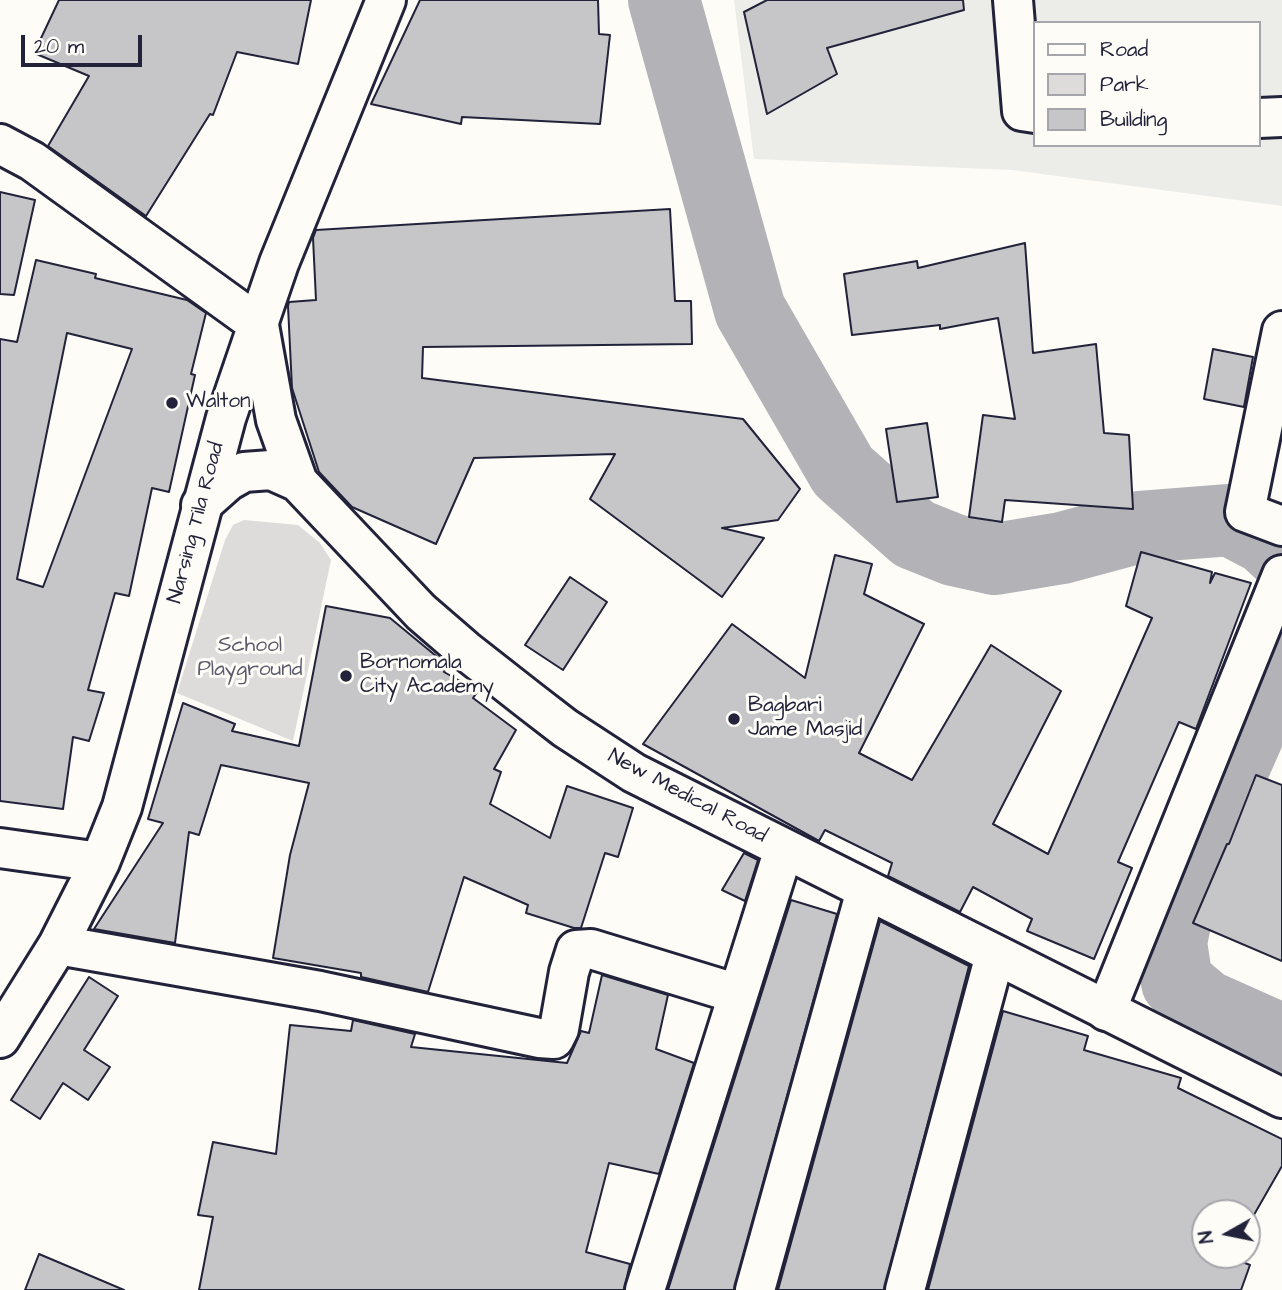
<!DOCTYPE html>
<html>
<head>
<meta charset="utf-8">
<style>
	body { margin:0 }
	#map { position:relative; width:1282px; height:1290px; overflow:hidden; background:#fdfcf7; font-family:"Architects Daughter",sans-serif }
	canvas { display:block }
	.legend { position:absolute; left:1033px; top:21px; width:228px; height:126px; box-sizing:border-box; background:#fdfcf7; border:2px solid #a5a5ac; margin:0; padding:9px 12px; list-style:none; font-size:21px; color:#22223b }
	.legend li { display:flex; align-items:center; gap:14px; height:35px }
	.legend b { width:35px; border:2px solid #a5a5ac }
	.north { position:absolute; left:1191px; top:1199px; width:70px; height:70px; box-sizing:border-box; background:#fdfcf7; border:2px solid #a5a5ac; border-radius:50%; rotate:261deg; font-size:19px; font-weight:700; line-height:28px; text-align:center; color:#22223b }
	.north::after { content:''; display:block; margin:auto; width:24px; height:32px; background:#22223b; clip-path:polygon(50% 0,100% 100%,50% 72%,0 100%) }
	.scale { position:absolute; left:21px; top:35px; width:121px; height:32px; box-sizing:border-box; border:4px solid #22223b; border-top:0; padding-left:9px; font-size:21px; line-height:24px; white-space:nowrap; color:#22223b; -webkit-text-stroke:5px #fdfcf7; paint-order:stroke }
</style>
</head>
<body>
<div id="map">
<canvas width="1282" height="1290"></canvas>
<ul class="legend">
<li><b style="height:9px;background:#fdfcf7"></b>Road</li>
<li><b style="height:19px;background:#dddcdb"></b>Park</li>
<li><b style="height:19px;background:#c6c6c8"></b>Building</li>
</ul>
<div class="north">N</div>
<div class="scale">20 m</div>
</div>
<script>
const context = document.querySelector('canvas').getContext('2d');
context.lineJoin = 'round';
function paint(path, color) { context.fillStyle = color; context.fill(path, 'evenodd'); }
const poly = rows => new Path2D(rows.map(r => 'M' + r).join(''));
function stroke(path, color, width, dash) { context.strokeStyle = color; context.lineWidth = width; context.lineCap = dash ? 'butt' : 'round'; context.setLineDash(dash || []); context.stroke(path); }
function drawText(font, color, halo, rows, align = 'center') {
  context.font = font + ' "Architects Daughter",sans-serif'; context.lineWidth = 6; context.setLineDash([]); context.textBaseline = 'middle'; context.strokeStyle = halo; context.fillStyle = color; for (const [text, x, y, turn = 0] of rows) {
    context.save(); context.translate(x, y); context.rotate((+turn || 0) * Math.PI / 180); context.textAlign = isNaN(turn) ? turn : align; if (halo) context.strokeText(text, 0, 0); context.fillText(text, 0, 0); context.restore();
  }
}
paint(poly([
	[734,0,1282,0,1282,206,1012,170,754,159],
	[1035,23,1259,23,1259,145,1035,145]
]), '#ecece9');
paint(poly([
	[244,520,298,525,320,543,331,560,293,741,177,693,225,540,233,525]
]), '#dddcdb');
stroke(poly([
	[664,0,750,310,843,471,914,534,954,550,995,559,1062,548,1140,527,1230,520,1266,539,1282,554],
	[1282,657,1183,883,1171,943,1177,982,1204,1005,1282,1040]
]), '#b2b2b7', 72);
const building = poly([
	[59,0,311,0,298,64,237,52,213,115,210,114,146,216,48,146,89,76,34,53,59,0],
	[420,0,598,0,599,34,610,35,600,124,462,117,461,124,371,104,420,0],
	[767,0,963,0,964,10,827,48,837,74,767,114,744,12,767,0],
	[0,192,35,200,14,295,0,294,0,192],
	[670,209,675,301,691,301,692,344,423,347,422,378,743,419,800,489,778,520,722,528,764,538,722,597,590,499,615,454,474,458,436,544,352,507,319,472,292,388,288,306,289,302,316,300,313,238,316,230,670,209],
	[1025,243,1033,353,1096,344,1104,433,1129,435,1133,509,1005,500,1002,522,969,517,983,415,1015,419,998,318,940,329,940,325,852,335,844,274,917,261,918,268,1025,243],
	[36,260,96,274,95,278,187,300,206,313,191,374,195,375,169,492,152,488,129,596,115,593,88,690,104,693,89,741,73,737,63,809,0,801,0,339,17,342,36,260],
	[67,333,132,349,43,587,17,579,67,333],
	[1213,349,1253,357,1244,407,1204,399,1213,349],
	[927,423,938,497,897,502,886,429,927,423],
	[1141,552,1212,572,1210,583,1215,573,1251,583,1196,729,1179,722,1118,862,1132,868,1094,959,1027,931,1032,919,973,887,960,912,888,876,892,863,825,830,819,841,643,744,732,624,805,678,835,555,872,564,864,594,924,624,859,753,912,780,991,645,1061,691,993,824,1048,854,1152,618,1126,606,1141,552],
	[570,577,607,602,563,670,525,645,570,577],
	[326,606,390,618,447,665,444,672,478,691,473,698,516,730,494,769,501,772,490,804,550,838,567,786,633,808,618,857,605,853,581,928,574,928,526,913,528,905,464,877,428,992,361,977,361,973,273,958,290,855,309,783,221,765,199,835,189,832,175,943,94,929,163,823,148,819,183,703,235,724,232,731,299,746,326,606],
	[1256,775,1282,785,1282,961,1193,923,1227,844,1229,844,1256,775],
	[744,853,758,860,745,901,722,890,744,853],
	[791,900,837,914,734,1290,668,1290,791,900],
	[880,921,969,966,884,1290,778,1290,880,921],
	[602,975,668,995,656,1049,694,1063,659,1174,609,1163,586,1252,630,1264,624,1290,199,1290,213,1217,198,1215,213,1142,276,1154,290,1025,351,1031,353,1020,415,1034,411,1047,567,1063,581,1031,589,1033,602,975],
	[89,977,118,996,84,1050,110,1067,88,1100,63,1083,40,1119,11,1100,89,977],
	[1003,1011,1088,1036,1084,1050,1181,1078,1178,1088,1282,1139,1282,1166,1247,1227,1247,1213,1205,1213,1205,1255,1231,1255,1230,1257,1250,1265,1241,1290,928,1290,1003,1011],
	[39,1254,124,1290,25,1290,39,1254]
]);
paint(building, '#c6c6c8');
stroke(building, '#22223b', 2);
const minor = poly([
	[1013,0,1022,111,1035,113],
	[1259,118,1282,117],
	[0,144,32,161,259,325],
	[1282,331,1245,512,1282,526],
	[0,848,100,862],
	[58,945,320,991,539,1038,554,1039,559,1029,569,972,576,950,591,949,738,994],
	[1106,1011,1282,575],
	[0,1038,58,945,100,862,122,807,226,418,279,263,386,0],
	[645,1290,784,849],
	[755,1290,866,890],
	[905,1290,995,955]
]);
const tertiary = poly([
	[259,325,276,420,298,482,421,612,465,650,530,701,565,728,634,773,1282,1098],
	[201,505,228,481,244,472,271,470,298,482]
]);
stroke(minor, '#22223b', 44);
stroke(tertiary, '#22223b', 44);
stroke(minor, '#fdfcf7', 38);
stroke(tertiary, '#fdfcf7', 38);
for (const [x, y, r, color] of [
	[172,403,7,"#22223b"],
	[346,676,7,"#22223b"],
	[734,719,7,"#22223b"]
]) { const dot = new Path2D(); dot.arc(x, y, r, 0, 2 * Math.PI); context.fillStyle = color; context.fill(dot); stroke(dot, '#fdfcf7', 2.5); }
drawText('21px', '#22223b', '#fdfcf7', [
	["Walton",186,403],
	["Bornomala",360,664],
	["City Academy",360,688],
	["Bagbari",748,707],
	["Jame Masjid",748,731]
], 'left');
drawText('21px', '#22223b', '#fdfcf7', [
	["Narsing Tila Road",197,523,-75],
	["New Medical Road",687,797,28]
]);
drawText('21px', '#5a5a6b', '#fdfcf7', [
	["School",250,647],
	["Playground",250,671]
]);
</script>
</body>
</html>
